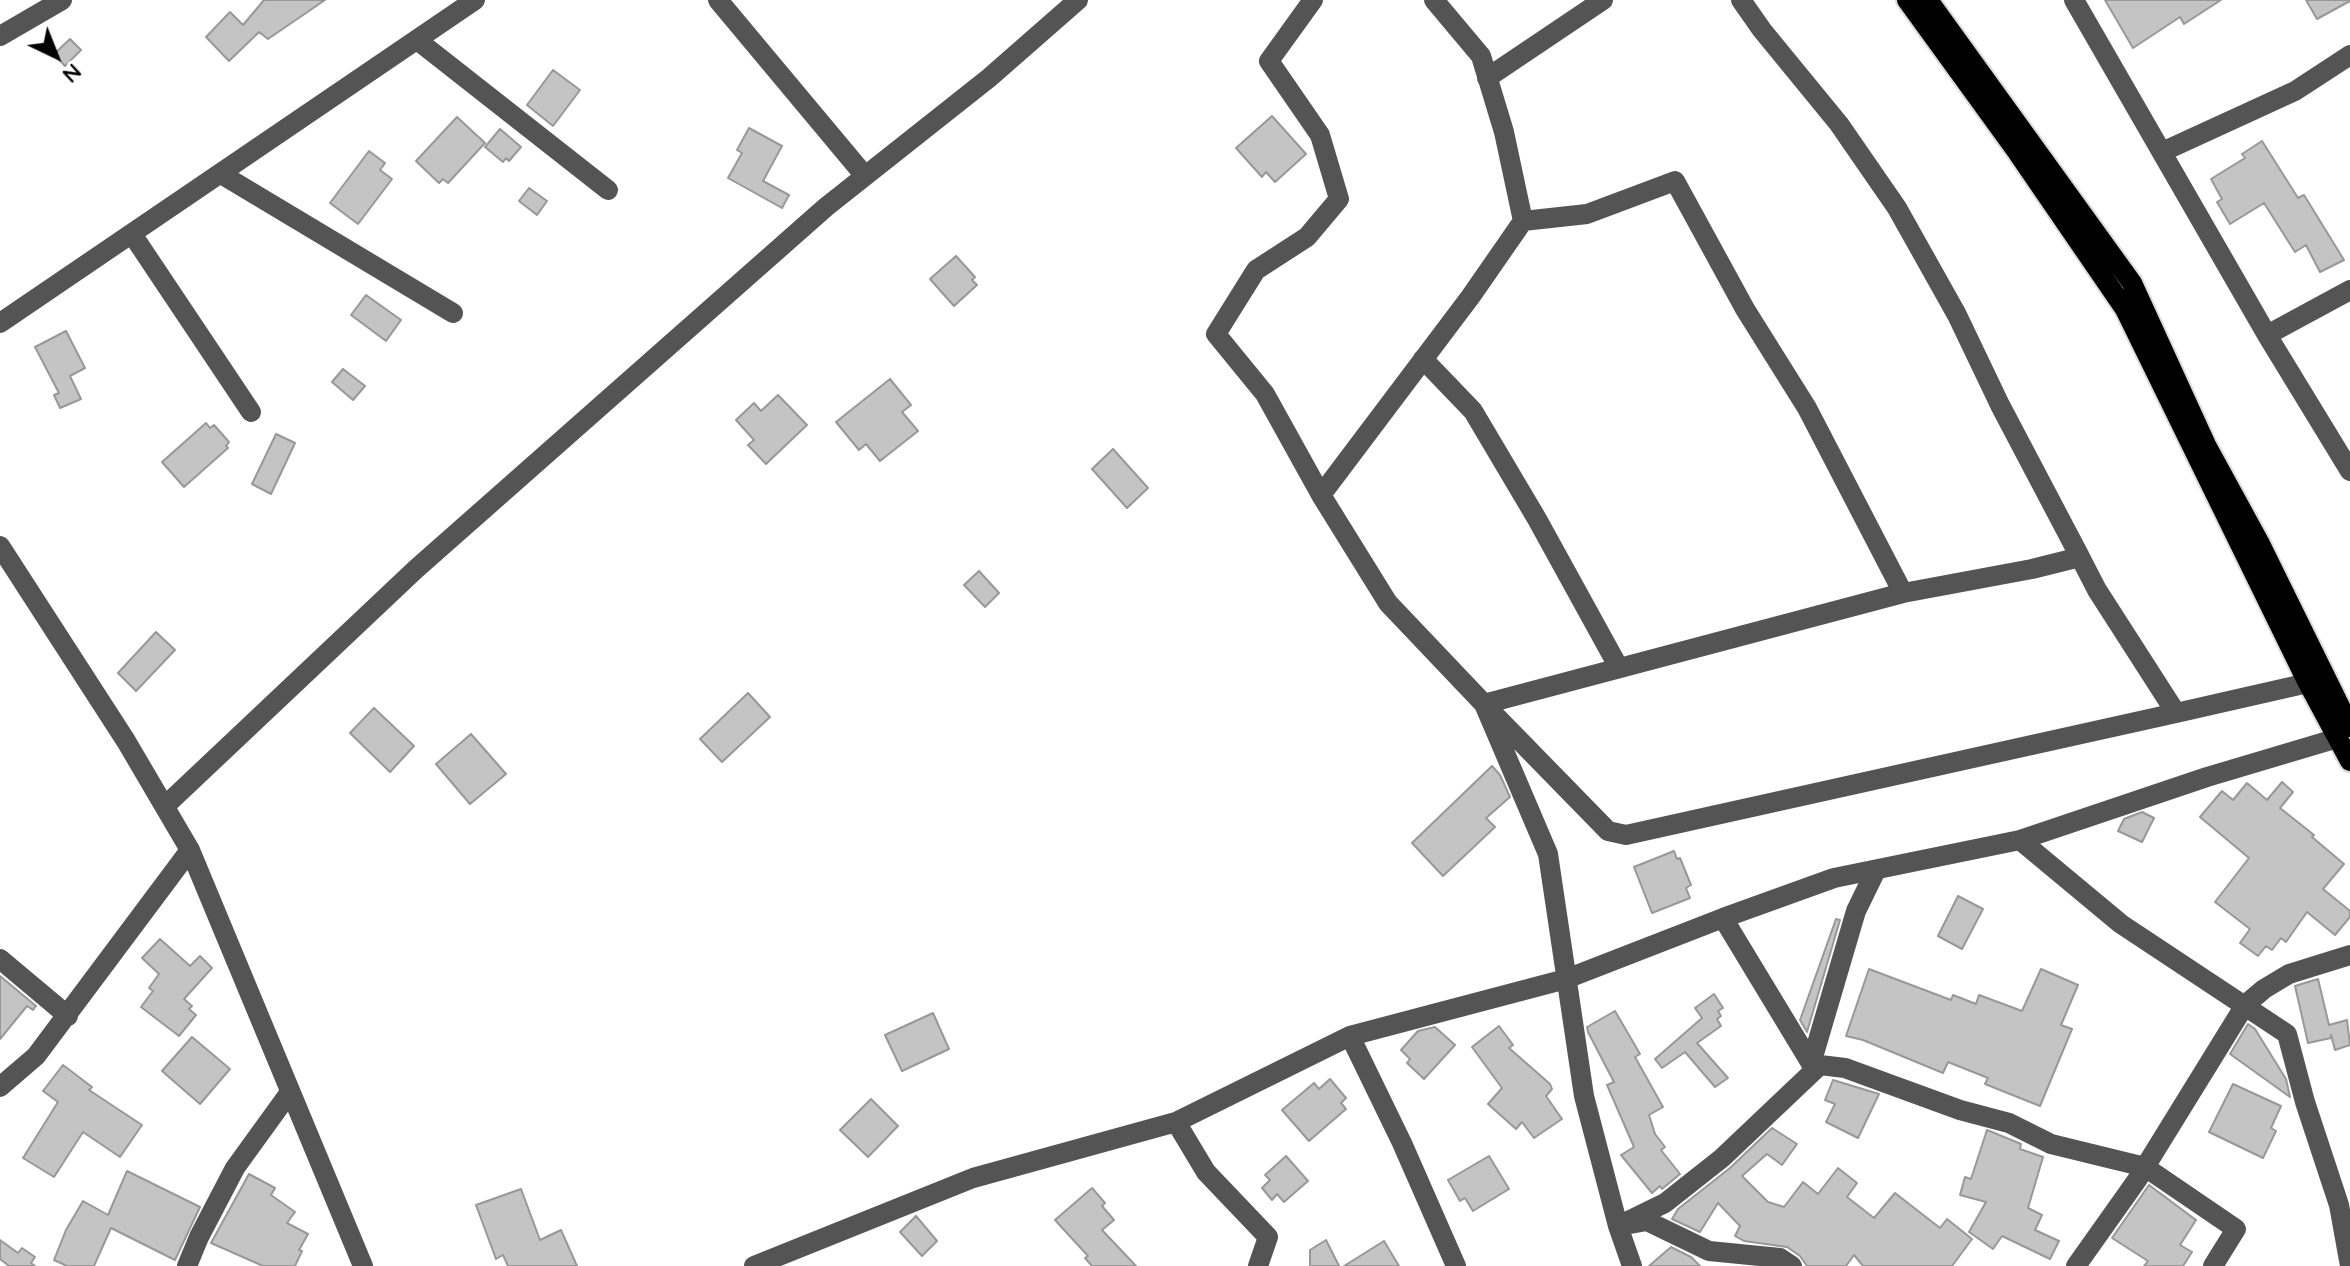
<!DOCTYPE html>
<html>
<head>
<meta charset="utf-8">
<style>
	body { margin:0 }
	#map { position:relative; width:2350px; height:1266px; overflow:hidden; background:#fff; font-family:Quicksand,sans-serif }
	canvas { display:block }
	.north { position:absolute; left:16px; top:16px; width:80px; height:80px; -webkit-text-stroke:6px #fff; paint-order:stroke; rotate:137deg; font-size:22px; font-weight:700; line-height:32px; text-align:center; color:#000 }
	.north::after { content:''; display:block; margin:auto; width:28px; height:36px; background:#000; clip-path:polygon(50% 0,100% 100%,50% 72%,0 100%) }
</style>
</head>
<body>
<div id="map">
<canvas width="2350" height="1266"></canvas>
<div class="north">N</div>
</div>
<script>
const context = document.querySelector('canvas').getContext('2d');
context.lineJoin = 'round';
function paint(path, color) { context.fillStyle = color; context.fill(path, 'evenodd'); }
const poly = rows => new Path2D(rows.map(r => 'M' + r).join(''));
function stroke(path, color, width, dash) { context.strokeStyle = color; context.lineWidth = width; context.lineCap = dash ? 'butt' : 'round'; context.setLineDash(dash || []); context.stroke(path); }
const building = poly([
	[264,0,325,0,268,39,259,32,229,61,206,37,230,12,243,25,264,0],
	[2105,0,2221,0,2184,24,2180,17,2133,48,2105,0],
	[2306,0,2350,0,2350,1,2317,19,2306,0],
	[70,39,81,50,65,66,54,54,70,39],
	[553,70,580,90,553,126,527,105,553,70],
	[1272,116,1306,154,1275,182,1266,172,1262,177,1236,148,1272,116],
	[457,117,485,143,448,183,443,179,439,183,416,161,457,117],
	[749,128,782,146,763,181,789,195,782,208,728,178,742,153,737,150,749,128],
	[500,129,521,147,509,161,506,158,503,162,485,147,500,129],
	[2262,141,2298,198,2304,195,2344,260,2320,272,2306,245,2295,252,2264,203,2230,224,2217,202,2222,199,2211,179,2245,158,2242,154,2262,141],
	[369,151,385,163,380,170,392,179,358,224,330,203,369,151],
	[529,188,547,201,537,215,519,201,529,188],
	[956,256,975,277,972,280,977,285,954,306,930,279,956,256],
	[366,295,401,320,386,341,351,315,366,295],
	[66,331,85,368,70,376,81,399,60,408,54,395,59,393,35,347,66,331],
	[343,369,365,386,353,400,332,382,343,369],
	[890,379,911,405,902,412,918,431,880,461,866,444,859,450,836,422,890,379],
	[778,395,807,425,766,464,748,445,754,440,736,420,754,403,761,411,778,395],
	[206,423,210,428,214,425,229,442,226,446,228,448,184,487,162,462,206,423],
	[276,434,295,443,271,494,252,484,276,434],
	[1113,449,1148,488,1127,508,1092,469,1113,449],
	[979,571,999,593,985,607,964,585,979,571],
	[156,632,175,650,136,691,118,673,156,632],
	[748,693,770,717,722,762,700,739,748,693],
	[374,708,414,746,390,772,350,733,374,708],
	[471,734,506,774,470,804,436,764,471,734],
	[1492,766,1500,775,1510,797,1486,818,1495,827,1443,876,1412,843,1492,766],
	[2282,782,2293,792,2280,808,2314,835,2312,837,2344,864,2323,889,2350,911,2350,917,2335,935,2307,912,2286,942,2281,938,2272,950,2266,946,2258,956,2240,943,2250,929,2215,902,2249,858,2200,817,2222,791,2233,800,2247,783,2267,800,2282,782],
	[2142,812,2154,818,2142,842,2118,831,2124,819,2142,812],
	[1674,851,1677,859,1680,858,1691,885,1686,888,1690,898,1652,913,1634,867,1674,851],
	[1958,896,1983,909,1962,949,1938,936,1958,896],
	[1836,919,1840,920,1807,1032,1800,1020,1836,919],
	[160,939,190,966,200,956,212,968,184,999,192,1006,189,1009,196,1015,179,1036,141,1007,153,991,149,988,159,974,142,958,160,939],
	[1869,969,1951,1000,1953,995,1976,1004,1979,995,2022,1011,2041,969,2078,985,2061,1025,2072,1029,2040,1106,1985,1084,1988,1078,1948,1062,1943,1073,1863,1040,1846,1036,1869,969],
	[0,976,36,1006,33,1010,27,1006,0,1039,0,976],
	[2318,979,2329,1025,2347,1020,2350,1045,2335,1050,2331,1035,2331,1038,2308,1043,2295,986,2318,979],
	[1714,994,1723,1008,1718,1011,1721,1016,1717,1019,1721,1026,1697,1043,1728,1078,1715,1087,1685,1052,1662,1068,1655,1059,1702,1018,1695,1008,1714,994],
	[1615,1011,1640,1054,1635,1057,1663,1107,1649,1115,1655,1134,1665,1147,1661,1150,1680,1174,1662,1189,1660,1186,1652,1193,1621,1155,1634,1147,1607,1085,1614,1082,1588,1032,1587,1027,1615,1011],
	[933,1013,949,1049,902,1071,885,1035,933,1013],
	[2248,1024,2255,1029,2286,1079,2290,1097,2230,1054,2248,1024],
	[1499,1026,1513,1045,1509,1048,1550,1084,1552,1089,1546,1096,1562,1119,1534,1138,1522,1122,1516,1129,1488,1104,1502,1088,1472,1047,1499,1026],
	[1435,1027,1455,1045,1424,1079,1407,1063,1410,1059,1401,1050,1418,1031,1435,1027],
	[192,1037,230,1069,200,1104,162,1071,192,1037],
	[63,1065,92,1087,89,1090,142,1125,120,1157,83,1132,54,1177,23,1158,58,1102,43,1091,63,1065],
	[1330,1079,1346,1098,1341,1103,1346,1109,1309,1141,1282,1110,1314,1083,1319,1089,1330,1079],
	[1833,1080,1879,1094,1858,1138,1826,1122,1835,1104,1825,1100,1833,1080],
	[2233,1084,2281,1106,2271,1128,2276,1131,2263,1158,2209,1132,2233,1084],
	[871,1099,898,1126,868,1157,840,1130,871,1099],
	[1772,1128,1797,1144,1782,1165,1767,1154,1742,1176,1768,1202,1784,1207,1803,1182,1818,1194,1838,1168,1857,1183,1847,1197,1874,1218,1895,1193,1940,1228,1947,1219,1972,1239,1952,1266,1863,1266,1854,1255,1846,1266,1807,1266,1800,1256,1787,1247,1744,1241,1735,1236,1740,1226,1718,1203,1700,1232,1672,1219,1678,1209,1730,1168,1772,1128],
	[1987,1130,2021,1144,2020,1149,2043,1157,2028,1208,2042,1215,2035,1230,2059,1241,2050,1259,2002,1236,1993,1249,1969,1232,1986,1202,1960,1195,1965,1177,1971,1179,1987,1130],
	[1286,1156,1308,1181,1284,1202,1277,1194,1272,1200,1262,1188,1270,1180,1265,1175,1286,1156],
	[1489,1156,1509,1189,1473,1211,1465,1198,1460,1201,1448,1180,1489,1156],
	[127,1171,200,1207,175,1260,111,1228,94,1266,67,1266,54,1260,66,1230,83,1201,108,1215,127,1171],
	[249,1174,275,1188,271,1195,295,1212,287,1223,308,1234,299,1250,302,1251,295,1266,263,1266,211,1243,249,1174],
	[2149,1185,2196,1220,2180,1245,2192,1252,2183,1266,2144,1266,2148,1261,2112,1238,2149,1185],
	[1092,1188,1105,1203,1102,1206,1114,1220,1102,1230,1136,1266,1092,1266,1085,1258,1088,1256,1055,1220,1092,1188],
	[521,1189,540,1240,561,1230,577,1266,508,1266,503,1255,496,1259,476,1205,521,1189],
	[916,1216,937,1241,922,1256,900,1232,916,1216],
	[0,1240,18,1253,22,1248,35,1257,31,1263,35,1266,9,1266,0,1259,0,1240],
	[1326,1240,1339,1266,1310,1266,1310,1250,1326,1240],
	[1384,1241,1399,1266,1344,1266,1384,1241],
	[1671,1247,1691,1257,1700,1266,1649,1266,1671,1247]
]);
paint(building, '#c4c4c4');
stroke(building, '#989898', 2);
const major = poly([
	[1907,0,2018,153,2125,309,2308,683,2350,761],
	[1928,0,2132,283,2206,445,2259,542,2350,727]
]);
stroke(major, '#dbdbdb', 24);
stroke(poly([
	[718,0,865,176],
	[1313,0,1269,61,1320,135,1339,199,1307,237,1256,270,1216,334,1265,394,1321,495],
	[1434,0,1481,56,1504,132,1523,221,1471,296,1321,495,1388,603,1484,704,1548,854,1584,1096,1618,1226,1632,1266],
	[1741,0,1762,30,1839,124,1897,208,1957,315,2000,405,2080,557],
	[2074,0,2267,335,2350,471],
	[0,36,62,0],
	[417,40,608,190],
	[1487,78,1603,0],
	[2162,152,2295,91,2350,55],
	[221,174,453,313],
	[1523,221,1587,214,1675,181,1745,309,1807,408,1903,593],
	[132,234,251,412],
	[0,323,475,0],
	[2267,335,2350,290],
	[1423,359,1473,411,1537,519,1619,668],
	[0,546,126,741,190,850,363,1266],
	[2176,713,1626,835,1608,831,1484,704,1903,593,2032,569,2080,557,2097,590,2176,713,2308,683],
	[165,806,416,569,826,207,989,78,1078,0],
	[2020,840,2121,924,2287,1034,2305,1102,2339,1205,2350,1266],
	[1723,918,1815,1070],
	[0,959,68,1016],
	[1350,1036,1402,1143,1456,1266],
	[1811,1064,1856,911,1876,870],
	[0,1087,36,1056,190,850],
	[1176,1122,1206,1172,1268,1237,1258,1266],
	[1630,1224,1647,1221,1709,1251,1780,1258,1792,1266],
	[1618,1226,1665,1203,1722,1158,1820,1065,1845,1068,1960,1110,2009,1123,2051,1144,2145,1167,2236,1229,2213,1266],
	[187,1266,199,1237,235,1168,290,1092],
	[754,1266,973,1178,1176,1122,1350,1036,1566,979,1723,918,1834,878,2020,840,2207,777,2338,738],
	[2076,1266,2137,1180,2245,1005,2264,989,2289,974,2350,955]
]), '#545454', 20);
stroke(major, '#000', 20);
</script>
</body>
</html>
